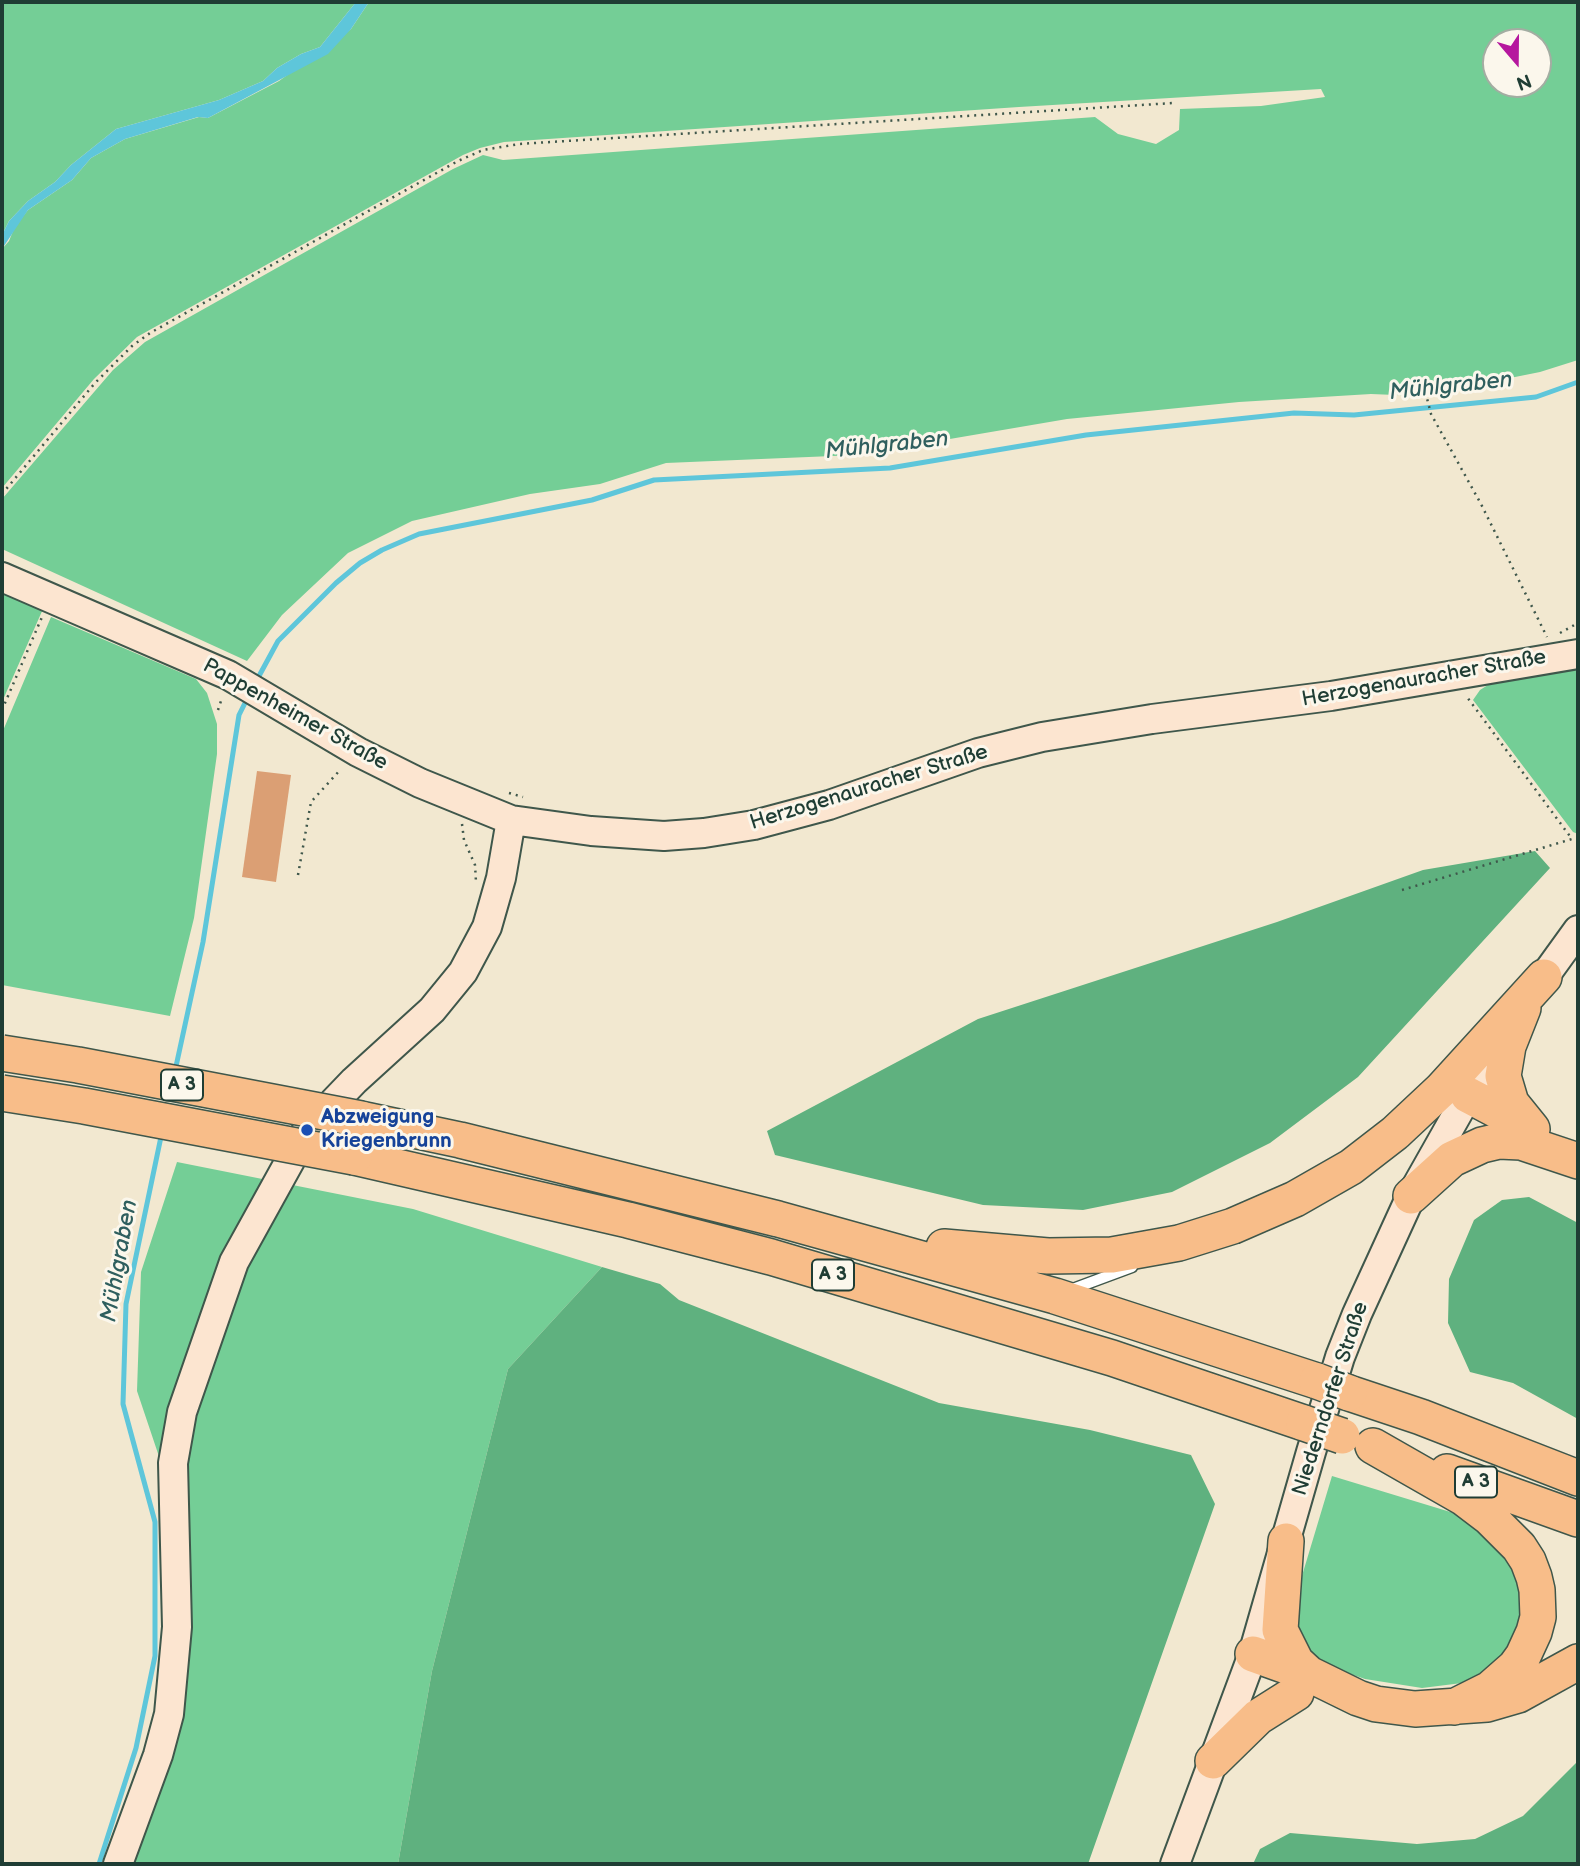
<!DOCTYPE html>
<html>
<head>
<meta charset="utf-8">
<style>
	body { margin:0 }
	#map { position:relative; width:1580px; height:1866px; overflow:hidden; background:#f2e8d0; font-family:"Balsamiq Sans",sans-serif }
	canvas { display:block }
	.frame { position:absolute; inset:0; border:4px solid #1f3d34; pointer-events:none }
	.north { position:absolute; left:1482px; top:28px; width:70px; height:70px; box-sizing:border-box; background:#fbf7ec; border:2px solid #a3ada2; border-radius:50%; rotate:160deg; font-size:19px; font-weight:700; line-height:28px; text-align:center; color:#1f3d34 }
	.north::after { content:''; display:block; margin:auto; width:24px; height:32px; background:#b5179e; clip-path:polygon(50% 0,100% 100%,50% 72%,0 100%) }
</style>
</head>
<body>
<div id="map">
<canvas width="1580" height="1866"></canvas>
<div class="frame"></div>
<div class="north">N</div>
</div>
<script>
const context = document.querySelector('canvas').getContext('2d');
context.lineJoin = 'round';
function paint(path, color) { context.fillStyle = color; context.fill(path, 'evenodd'); }
const poly = rows => new Path2D(rows.map(r => 'M' + r).join(''));
function stroke(path, color, width, dash) { context.strokeStyle = color; context.lineWidth = width; context.lineCap = dash ? 'butt' : 'round'; context.setLineDash(dash || []); context.stroke(path); }
function drawText(font, color, halo, rows, align = 'center') {
  context.font = font + ' "Balsamiq Sans",sans-serif'; context.lineWidth = 6; context.setLineDash([]); context.textBaseline = 'middle'; context.strokeStyle = halo; context.fillStyle = color; for (const [text, x, y, turn = 0] of rows) {
    context.save(); context.translate(x, y); context.rotate((+turn || 0) * Math.PI / 180); context.textAlign = isNaN(turn) ? turn : align; if (halo) context.strokeText(text, 0, 0); context.fillText(text, 0, 0); context.restore();
  }
}
paint(poly([
	[2,2,356,2,320,47,301,54,277,68,263,81,219,100,116,129,71,165,55,182,28,201,9,221,2,235],
	[369,2,1578,2,1578,360,1540,372,1420,396,1371,394,1239,402,1067,419,856,455,666,463,600,484,530,494,412,521,348,553,282,615,247,661,2,549,2,499,113,370,145,342,453,169,483,155,503,160,1095,117,1118,134,1156,144,1179,130,1180,109,1261,106,1325,97,1321,89,1019,107,504,142,480,148,463,155,137,337,94,379,2,488,2,249,9,241,15,226,28,210,72,180,91,158,125,139,199,117,208,118,279,81,351,29],
	[1496,42,1538,42,1538,84,1496,84],
	[4,593,43,609,2,702,2,598],
	[51,617,196,679,207,693,217,724,217,754,194,918,170,1016,2,985,2,733],
	[1578,669,1578,834,1573,832,1473,700,1480,690,1491,683,1532,674],
	[177,1162,413,1209,602,1267,508,1369,432,1671,398,1864,127,1864,174,1739,180,1519,137,1391,141,1272],
	[1332,1476,1480,1521,1516,1564,1524,1608,1515,1642,1485,1673,1462,1683,1422,1688,1365,1679,1333,1668,1306,1653,1292,1609]
]), '#74ce96');
paint(poly([
	[1535,851,1550,868,1358,1077,1270,1143,1172,1192,1083,1210,983,1205,775,1155,767,1131,978,1019,1277,922,1423,870],
	[1529,1197,1578,1223,1578,1419,1513,1383,1470,1372,1448,1323,1449,1279,1474,1220,1502,1200],
	[602,1267,660,1284,679,1300,939,1403,1090,1430,1191,1455,1215,1504,1088,1864,398,1864,432,1671,508,1369],
	[1578,1761,1578,1864,1253,1864,1260,1849,1290,1833,1417,1844,1475,1839,1523,1816]
]), '#5fb17f');
paint(poly([
	[356,2,369,2,351,29,328,54,208,118,198,117,125,139,91,158,72,180,28,210,2,249,2,235,9,221,28,201,55,182,71,165,116,129,219,100,263,81,277,68,301,54,320,47]
]), '#5ec6da');
stroke(poly([
	[259,676,278,641,336,583,360,563,382,550,419,534,592,500,654,480,890,468,1086,435,1294,413,1354,415,1536,397,1578,382],
	[175,1071,203,942,239,715,245,703],
	[99,1864,136,1748,155,1656,155,1522,123,1404,126,1304,162,1132]
]), '#5ec6da', 5);
paint(poly([
	[257,771,291,775,276,882,242,877]
]), '#db9f74');
const lane = poly([
	[1070,1290,1132,1267]
]);
const secondary = poly([
	[2,577,228,675,358,752,420,783,511,820,591,831,664,836,704,833,754,825,829,805,978,753,1042,737,1152,719,1331,696,1578,654],
	[1531,995,1578,930],
	[118,1864,158,1755,169,1714,177,1627,173,1463,182,1412,234,1262,307,1130,354,1081,432,1010,463,972,487,927,501,878,511,820],
	[1175,1864,1253,1654,1311,1452,1340,1357,1357,1314,1411,1196,1468,1095,1504,1038]
]);
const highway = poly([
	[1523,1008,1508,1046,1503,1076,1511,1103,1532,1129],
	[1468,1095,1525,1125],
	[361,1119,460,1140,778,1219,1055,1296,1317,1381],
	[354,1157,628,1220,771,1257,1112,1358,1304,1423],
	[1411,1196,1452,1159,1482,1145,1499,1141,1521,1142,1578,1161],
	[944,1247,1048,1256,1112,1255,1179,1243,1233,1226,1295,1199,1351,1167,1395,1133,1442,1089,1544,977],
	[1349,1393,1421,1417,1578,1478],
	[1373,1446,1464,1498,1489,1517,1519,1547,1528,1561,1534,1577,1537,1590,1538,1617,1534,1632,1523,1656,1515,1667,1490,1689,1454,1707],
	[1447,1472,1578,1519],
	[1286,1541,1280,1630,1296,1662,1309,1674],
	[1253,1654,1309,1674,1358,1698,1376,1704,1415,1709,1487,1704,1518,1695,1578,1662],
	[1213,1761,1258,1717,1296,1693]
]);
stroke(lane, '#3f574b', 13);
stroke(secondary, '#3f574b', 32);
stroke(highway, '#3f574b', 38);
stroke(poly([
	[1422,379,1431,414,1481,504,1547,637],
	[2,494,95,383,132,346,150,333,458,161,483,150,519,144,1173,103],
	[1560,633,1578,623],
	[2,710,42,617],
	[218,710,222,698],
	[509,793,523,797],
	[462,824,464,840,475,865,476,882],
	[298,875,311,802,341,769],
	[1402,890,1572,839,1467,697]
]), '#3f574b', 2.5, [2, 5]);
stroke(lane, '#fff', 10);
stroke(secondary, '#fce5d0', 28);
stroke(highway, '#f8bd89', 35);
const highwayBridge = poly([
	[2,1053,78,1065,361,1119],
	[2,1093,84,1106,354,1157],
	[1317,1381,1349,1393],
	[1304,1423,1342,1436]
]);
stroke(highwayBridge, '#3f574b', 38, []);
stroke(highwayBridge, '#f8bd89', 35);
for (const [x, y, r, color] of [
	[307,1130,7,"#1a4fb4"]
]) { const dot = new Path2D(); dot.arc(x, y, r, 0, 2 * Math.PI); context.fillStyle = color; context.fill(dot); stroke(dot, '#fbf7ec', 2.5); }
for (const [x, y, w] of [
	[182,1085,42],
	[833,1275,42],
	[1476,1482,42]
]) { const box = new Path2D(); box.roundRect(x - w / 2, y - 15.5, w, 31, 5); context.fillStyle = '#fbf7ec'; context.fill(box); stroke(box, '#1f3d34', 2); }
drawText('bold 19px', '#1f3d34', null, [
	["A 3",182,1085],
	["A 3",833,1275],
	["A 3",1476,1482]
]);
drawText('21px', '#1f3d34', '#fbf7ec', [
	["Herzogenauracher Straße",1424,679,-10],
	["Pappenheimer Straße",295,715,29],
	["Herzogenauracher Straße",869,788,-17],
	["Niederndorfer Straße",1331,1399,-72]
]);
drawText('bold 21px', '#164399', '#fbf7ec', [
	["Abzweigung",321,1118],
	["Kriegenbrunn",321,1142]
], 'left');
drawText('italic 23px', '#2f5f5e', '#fbf7ec', [
	["Mühlgraben",1451,387,-6],
	["Mühlgraben",887,446,-6],
	["Mühlgraben",120,1261,-80]
]);
</script>
</body>
</html>
